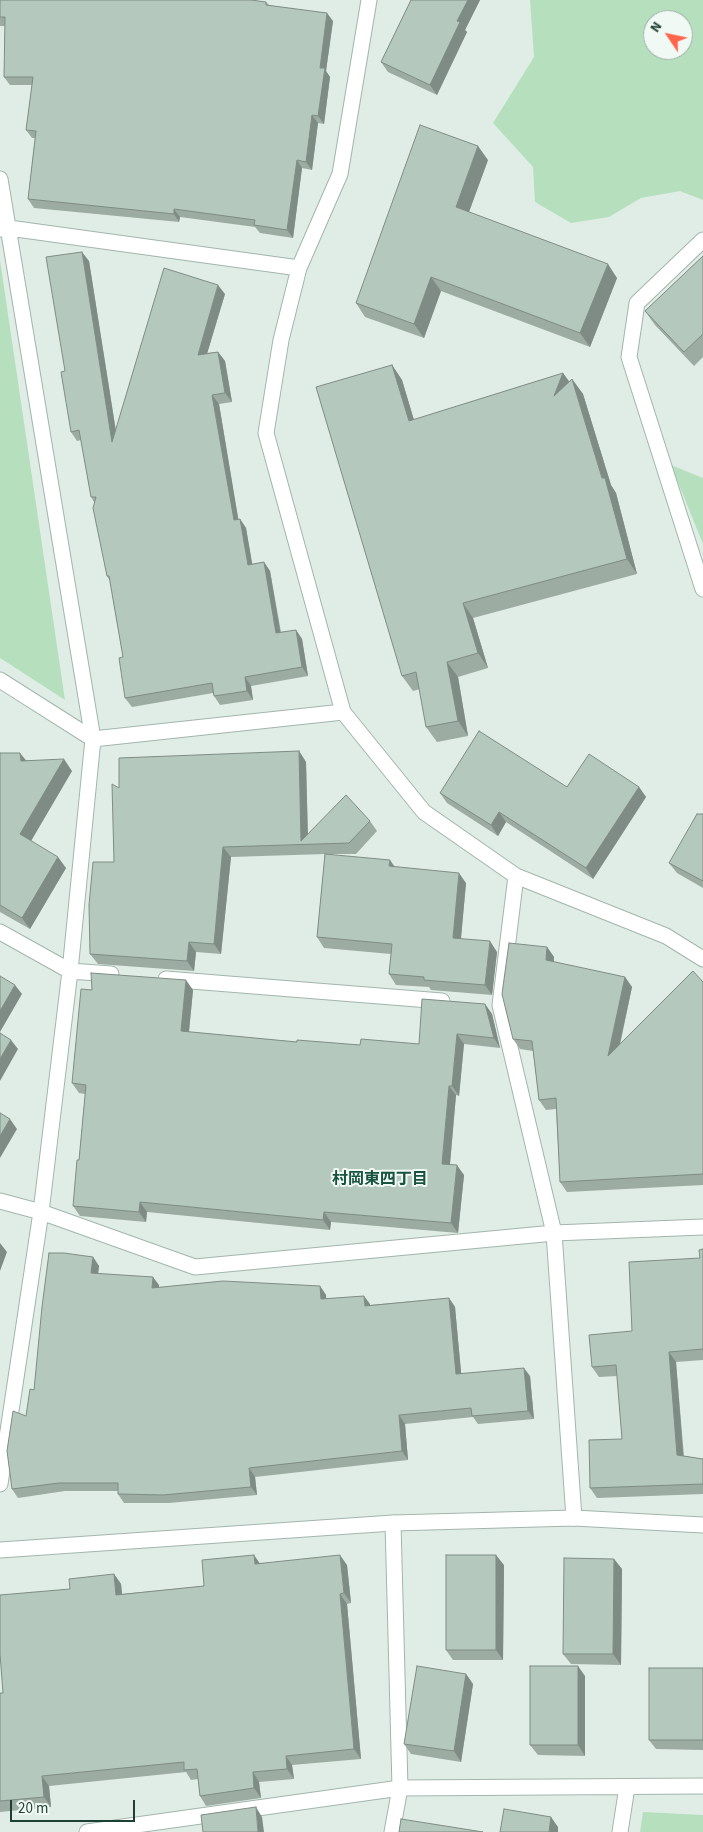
<!DOCTYPE html>
<html>
<head>
<meta charset="utf-8">
<style>
	body { margin:0 }
	#map { position:relative; width:703px; height:1832px; overflow:hidden; background:#e0ede6; font-family:"Source Sans 3",sans-serif }
	canvas { display:block }
	.north { position:absolute; left:643px; top:10px; width:50px; height:50px; box-sizing:border-box; background:#f1f9f4; border:1px solid #9dafa7; border-radius:50%; rotate:304deg; font-size:14px; font-weight:700; line-height:20px; text-align:center; color:#1e3f33 }
	.north::after { content:''; display:block; margin:auto; width:18px; height:22px; background:#ff664b; clip-path:polygon(50% 0,100% 100%,50% 72%,0 100%) }
	.scale { position:absolute; left:10px; top:1800px; width:125px; height:22px; box-sizing:border-box; border:2px solid #1e3f33; border-top:0; padding-left:6px; font-size:15px; line-height:18px; white-space:nowrap; color:#1e3f33; -webkit-text-stroke:4px #f1f9f4; paint-order:stroke }
</style>
</head>
<body>
<div id="map">
<canvas width="703" height="1832"></canvas>
<div class="north">N</div>
<div class="scale">20 m</div>
</div>
<script>
const context = document.querySelector('canvas').getContext('2d');
context.lineJoin = 'round';
function paint(path, color) { context.fillStyle = color; context.fill(path, 'evenodd'); }
const poly = rows => new Path2D(rows.map(r => 'M' + r).join(''));
function stroke(path, color, width, dash) { context.strokeStyle = color; context.lineWidth = width; context.lineCap = dash ? 'butt' : 'round'; context.setLineDash(dash || []); context.stroke(path); }
function drawText(font, color, halo, rows, align = 'center') {
  context.font = font + ' "Source Sans 3","Noto Sans JP",sans-serif'; context.lineWidth = 4; context.setLineDash([]); context.textBaseline = 'middle'; context.strokeStyle = halo; context.fillStyle = color; for (const [text, x, y, turn = 0] of rows) {
    context.save(); context.translate(x, y); context.rotate((+turn || 0) * Math.PI / 180); context.textAlign = isNaN(turn) ? turn : align; if (halo) context.strokeText(text, 0, 0); context.fillText(text, 0, 0); context.restore();
  }
}
paint(poly([
	[530,0,703,0,703,200,680,191,641,198,609,217,571,223,535,202,533,167,493,123,534,57],
	[653,20,683,20,683,50,653,50],
	[0,260,65,700,0,658],
	[671,465,703,478,703,544],
	[643,1812,703,1815,703,1832,640,1832]
]), '#b6e0bd');
const minor = poly([
	[369,0,340,174,299,268,281,340,266,433,343,712,424,812,516,876,666,936,703,959],
	[0,179,93,739,70,971,41,1212,0,1484],
	[1,229,9,228,299,268],
	[703,240,637,303,629,357,703,589],
	[0,680,93,739,343,712],
	[516,876,500,1005,554,1233,703,1227],
	[0,932,70,971,111,974],
	[166,979,442,1001],
	[0,1201,41,1212,195,1267,554,1233,574,1518],
	[87,1832,400,1788,703,1786],
	[392,1832,400,1788,393,1523],
	[620,1832,627,1787]
]);
const tertiary = poly([
	[0,1550,393,1523,574,1518,703,1525]
]);
stroke(minor, '#a2b5ad', 17);
stroke(tertiary, '#a2b5ad', 17);
stroke(minor, '#fff', 15);
stroke(tertiary, '#fff', 15);
paint(poly([
	[0,0,266,2,269,5,333,21,326,71,330,77,324,124,318,123,312,170,302,168,293,238,260,233,255,227,180,217,179,222,34,208,28,199,35,138,32,138,26,130,32,85,10,85,4,77,5,26,0,26],
	[411,0,480,0,465,30,467,32,437,95,388,72,381,62],
	[488,160,469,212,617,278,590,347,441,291,424,338,365,317,356,303],
	[703,256,703,357,694,366,655,325,645,311],
	[89,261,116,431,225,294,207,353,218,352,225,361,232,402,219,404,238,519,240,519,246,528,252,564,264,562,270,571,281,632,296,630,302,639,308,676,251,686,253,700,220,705,214,696,213,693,132,707,125,698,123,657,110,581,107,576,94,502,91,497,81,440,77,441,71,432,65,371],
	[392,365,402,380,414,420,563,373,569,382,572,379,583,394,611,485,616,493,637,574,473,618,488,668,458,677,468,736,437,742,426,727,420,689,413,691,402,676],
	[299,751,306,762,308,834,370,821,377,831,356,854,330,854,394,867,466,883,461,939,497,952,492,995,431,990,429,987,396,985,389,974,391,954,324,948,317,937,325,854,231,857,221,954,196,952,194,971,98,964,90,954,114,862,119,788],
	[0,753,26,760,72,771,31,841,66,868,30,929,0,912],
	[567,787,639,787,646,797,593,879,506,822,498,836,447,803,440,793],
	[703,814,703,888,677,873,669,863],
	[547,947,554,957,554,962,625,977,632,987,620,1045,703,982,703,1185,567,1192,560,1182,556,1109,546,1110,539,1100,533,1051,520,1049,513,1039],
	[92,990,193,990,189,1032,297,1042,360,1045,419,1044,485,1004,492,1014,500,1048,464,1044,459,1096,456,1095,450,1165,464,1175,458,1233,331,1222,330,1230,147,1212,146,1222,80,1216,73,1206,79,1160,85,1094,79,1093,72,1083],
	[703,1249,703,1360,676,1362,684,1456,703,1459,703,1494,597,1498,590,1488,622,1439,617,1376,599,1377,592,1367,632,1331,700,1258],
	[93,1257,99,1266,98,1274,159,1285,159,1287,320,1286,326,1295,326,1299,364,1296,370,1305,449,1298,455,1307,461,1373,530,1376,534,1419,478,1424,473,1417,405,1424,408,1460,255,1477,257,1495,169,1503,124,1503,118,1494,118,1491,65,1491,18,1498,12,1489,26,1416,34,1390],
	[614,1559,622,1569,621,1665,571,1664,563,1654],
	[259,1563,347,1565,351,1603,347,1604,361,1759,292,1765,294,1779,259,1782,261,1798,206,1806,200,1796,198,1779,191,1780,186,1772,49,1786,51,1807,0,1812,0,1693,3,1693,70,1589,114,1574,121,1584,122,1594,204,1586],
	[504,1565,503,1660,453,1660,446,1650],
	[703,1668,703,1750,656,1749,649,1740],
	[466,1674,473,1684,461,1762,411,1754,404,1744],
	[585,1676,585,1756,538,1755,530,1745]
]), '#9caca3');
paint(poly([
	[468,0,480,0,465,30,467,32,437,95,430,85,457,21],
	[327,13,333,21,326,71,330,77,324,124,318,116,320,68],
	[312,115,318,123,312,170,306,162],
	[478,146,488,160,466,220,456,207],
	[297,160,302,168,293,238,287,230],
	[174,209,180,217,179,222,174,214],
	[82,252,89,261,119,451,112,442],
	[608,264,617,278,590,347,580,333],
	[431,277,441,291,424,338,414,324],
	[218,285,225,294,204,364,198,355],
	[218,352,225,361,232,402,225,393],
	[392,365,402,380,419,437,409,421],
	[563,373,574,388,554,396],
	[572,379,583,394,611,485,616,493,637,574,627,559],
	[212,395,219,404,240,529,234,520],
	[240,519,246,528,254,574,248,565],
	[264,562,270,571,282,642,276,633],
	[463,603,473,618,488,668,478,653],
	[296,630,302,639,308,676,302,667],
	[447,662,458,677,468,736,458,721],
	[245,677,251,686,253,700,247,691],
	[299,751,306,762,308,845,301,841],
	[20,753,29,764,21,761],
	[64,759,72,771,28,846,20,834],
	[639,787,646,797,593,879,586,868],
	[499,812,506,822,498,836,491,825],
	[223,847,231,857,221,954,214,944],
	[58,857,66,868,30,929,22,918],
	[390,860,397,870,389,866],
	[459,873,466,883,460,948,453,938],
	[490,941,497,952,492,995,485,985],
	[189,942,196,952,194,971,187,961],
	[547,947,554,957,553,970,546,960],
	[625,977,632,987,615,1066,608,1056],
	[186,980,193,990,188,1041,181,1031],
	[15,985,22,994,0,1032,0,1011],
	[485,1004,492,1014,500,1048,494,1038],
	[457,1034,464,1044,459,1096,452,1086],
	[11,1040,18,1049,0,1081,0,1059],
	[449,1086,456,1095,449,1174,442,1164],
	[10,1119,17,1129,0,1158,0,1136],
	[457,1165,464,1175,458,1233,451,1223],
	[140,1202,147,1212,146,1222,139,1212],
	[324,1212,331,1222,330,1230,323,1220],
	[0,1243,7,1252,0,1271],
	[93,1257,99,1266,97,1282,91,1273],
	[153,1277,159,1285,158,1296,152,1288],
	[320,1286,326,1295,327,1308,321,1299],
	[364,1296,370,1304,371,1314,365,1306],
	[449,1298,455,1307,462,1382,456,1374],
	[669,1352,676,1362,684,1465,677,1455],
	[524,1368,530,1376,534,1419,528,1411],
	[399,1415,405,1424,408,1460,402,1451],
	[249,1468,255,1477,257,1495,251,1487],
	[254,1555,261,1565,255,1564],
	[340,1555,347,1565,351,1603,344,1593],
	[496,1555,504,1565,503,1660,496,1650],
	[614,1559,622,1569,621,1665,613,1654],
	[114,1574,121,1584,123,1605,116,1595],
	[340,1594,347,1604,361,1759,354,1749],
	[578,1666,585,1676,585,1756,578,1745],
	[466,1674,473,1684,461,1762,454,1751],
	[286,1756,292,1765,294,1779,287,1769],
	[253,1772,259,1782,261,1798,254,1788],
	[42,1776,49,1786,51,1807,44,1797],
	[256,1807,262,1817,264,1832,258,1832],
	[551,1817,558,1827,558,1832,549,1832]
]), '#7f8c85');
const building = poly([
	[0,0,251,0,266,2,266,5,327,13,320,68,325,68,318,116,312,115,306,162,297,160,287,230,254,225,255,220,174,209,174,214,28,199,36,131,26,130,33,77,4,77,5,17,0,17,0,0],
	[411,0,468,0,457,21,460,22,430,85,381,62,411,0],
	[420,125,478,146,456,207,608,264,580,333,431,277,414,324,356,303,420,125],
	[82,252,112,442,164,268,218,285,198,355,218,352,225,393,212,395,234,520,240,519,248,565,264,562,276,633,296,630,302,667,245,677,247,691,214,696,212,683,125,698,119,658,123,657,109,576,107,576,93,508,96,497,91,497,79,430,71,432,61,372,65,371,46,257,82,252],
	[703,256,703,334,684,352,645,311,703,256],
	[392,365,409,421,563,373,554,396,572,379,602,478,605,478,627,559,463,603,478,653,447,662,458,721,426,727,416,672,402,676,316,387,392,365],
	[479,731,567,787,589,754,639,787,586,868,499,812,491,825,440,793,479,731],
	[299,751,301,841,346,795,370,821,349,843,223,847,214,944,189,942,187,961,90,954,89,905,93,862,114,862,112,784,119,788,119,758,299,751],
	[0,753,20,753,21,761,64,759,20,834,58,857,22,918,0,905,0,753],
	[697,814,703,814,703,881,669,863,697,814],
	[325,854,390,860,389,866,459,873,453,938,490,941,485,985,424,980,424,977,389,974,392,944,317,937,325,854],
	[509,943,547,947,546,960,625,977,608,1056,693,971,703,982,703,1174,560,1182,556,1098,539,1100,532,1041,513,1039,502,994,509,943],
	[91,973,186,980,181,1031,297,1042,297,1040,360,1045,361,1039,419,1044,422,999,485,1004,494,1038,457,1034,452,1086,449,1086,442,1164,457,1165,451,1223,324,1212,323,1220,140,1202,139,1212,73,1206,77,1160,79,1160,86,1085,72,1083,81,989,92,990,91,973],
	[0,976,15,985,0,1011,0,976],
	[0,1033,11,1040,0,1059,0,1033],
	[0,1113,10,1119,0,1136,0,1113],
	[703,1249,703,1349,669,1352,677,1455,703,1459,703,1484,590,1488,589,1440,622,1439,616,1365,592,1367,589,1335,632,1331,629,1262,700,1258,699,1250,703,1249],
	[49,1253,64,1253,93,1257,91,1273,153,1277,152,1288,223,1281,320,1286,321,1299,364,1296,365,1306,449,1298,456,1374,524,1368,528,1411,472,1416,471,1408,399,1415,402,1451,249,1468,251,1487,163,1495,118,1494,118,1483,59,1483,12,1489,7,1451,13,1411,26,1416,30,1389,34,1390,42,1307,49,1253],
	[254,1555,255,1564,340,1555,344,1593,340,1594,354,1749,286,1756,287,1769,253,1772,254,1788,200,1796,197,1769,184,1770,184,1762,42,1776,44,1797,0,1801,0,1693,3,1693,0,1654,0,1595,70,1589,69,1579,114,1574,116,1595,204,1586,202,1560,254,1555],
	[446,1555,496,1555,496,1650,446,1650,446,1555],
	[564,1558,614,1559,613,1654,563,1654,564,1558],
	[417,1666,466,1674,454,1751,404,1744,417,1666],
	[530,1666,578,1666,578,1745,530,1745,530,1666],
	[649,1668,703,1668,703,1740,649,1740,649,1668],
	[256,1807,258,1832,203,1832,201,1815,256,1807],
	[504,1809,551,1817,549,1832,500,1832,504,1809],
	[401,1819,483,1832,399,1832,401,1819]
]);
paint(building, '#b5c8be');
stroke(building, '#7f8c85', 1);
drawText('bold 16px', '#18533f', '#f1f9f4', [
	["村岡東四丁目",380,1180]
]);
</script>
</body>
</html>
